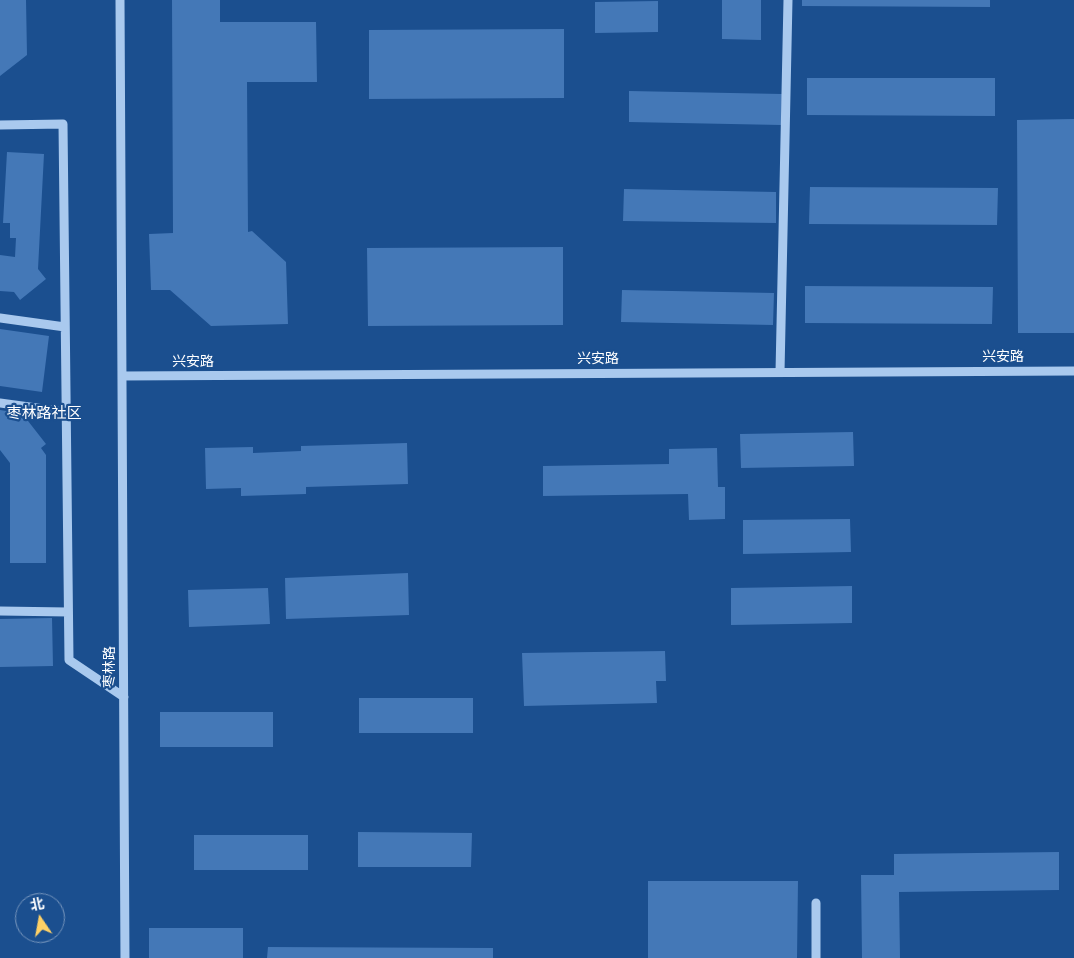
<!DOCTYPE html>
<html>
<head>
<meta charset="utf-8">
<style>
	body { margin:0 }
	#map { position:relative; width:1074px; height:958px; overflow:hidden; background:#1b4f8f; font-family:"Noto Sans","Noto Sans SC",sans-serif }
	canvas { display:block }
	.north { position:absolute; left:15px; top:893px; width:50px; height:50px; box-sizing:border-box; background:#1b4f8f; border:1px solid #7695bc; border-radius:50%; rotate:348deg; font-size:14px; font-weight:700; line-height:20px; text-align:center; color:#fff }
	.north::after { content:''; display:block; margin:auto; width:18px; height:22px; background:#ffd166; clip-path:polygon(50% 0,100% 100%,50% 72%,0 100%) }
</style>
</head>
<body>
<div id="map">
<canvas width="1074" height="958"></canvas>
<div class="north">北</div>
</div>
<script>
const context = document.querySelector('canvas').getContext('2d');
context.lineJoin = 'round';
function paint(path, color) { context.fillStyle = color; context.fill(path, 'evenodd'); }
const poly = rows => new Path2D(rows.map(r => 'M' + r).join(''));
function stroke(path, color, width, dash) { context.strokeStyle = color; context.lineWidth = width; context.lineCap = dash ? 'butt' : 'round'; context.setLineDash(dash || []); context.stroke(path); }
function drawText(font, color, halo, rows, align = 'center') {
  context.font = font + ' "Noto Sans","Noto Sans SC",sans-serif'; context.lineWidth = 4.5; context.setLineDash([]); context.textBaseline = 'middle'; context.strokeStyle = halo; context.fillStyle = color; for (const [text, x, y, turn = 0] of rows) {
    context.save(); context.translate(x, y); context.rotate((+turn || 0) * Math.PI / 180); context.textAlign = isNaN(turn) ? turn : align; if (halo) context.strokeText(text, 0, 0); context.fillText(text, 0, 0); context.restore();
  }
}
paint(poly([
	[0,0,26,0,27,55,0,76],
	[172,0,220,0,220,22,316,22,317,82,247,82,248,232,252,231,286,262,288,324,211,326,170,290,151,290,149,234,173,233],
	[722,0,761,0,761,40,722,39],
	[802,0,990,0,990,7,802,6],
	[658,1,658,32,595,33,595,2],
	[564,29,564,98,369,99,369,30],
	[807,78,995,78,995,116,807,115],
	[629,91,782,94,781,125,629,122],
	[1074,119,1074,333,1018,333,1017,120],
	[7,152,44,154,38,269,46,279,20,300,14,292,0,291,0,255,15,257,16,238,10,238,10,223,3,223],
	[810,187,998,188,997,225,809,224],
	[624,189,776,192,776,223,623,221],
	[563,247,563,325,368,326,367,248],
	[805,286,993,287,992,324,805,323],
	[622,290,774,293,773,325,621,322],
	[0,329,49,336,42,392,0,386],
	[0,410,12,412,15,416,21,412,46,444,41,448,46,455,46,563,10,563,10,463,0,450],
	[853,432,854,466,741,468,740,434],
	[407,443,408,484,306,487,306,494,241,496,241,488,206,489,205,448,253,447,253,453,301,451,301,446],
	[717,448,718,487,725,487,725,519,689,520,688,494,543,496,543,466,669,464,669,449],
	[850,519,851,552,743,554,743,520],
	[408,573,409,615,286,619,285,578],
	[852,586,852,623,731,625,731,588],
	[268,588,270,624,189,627,188,590],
	[52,618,53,666,0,667,0,619],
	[665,651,666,681,656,681,657,703,524,706,522,653],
	[359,698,473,698,473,733,359,733],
	[160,712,273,712,273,747,160,747],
	[358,832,472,833,471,867,358,867],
	[194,835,308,835,308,870,194,870],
	[1059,852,1059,890,899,892,900,958,862,958,861,875,894,875,894,854],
	[648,881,798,881,797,958,648,958],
	[149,928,243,928,243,958,149,958],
	[268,947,493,948,493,958,267,958]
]), '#4478b7');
stroke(poly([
	[120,0,125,958],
	[0,125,63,124,69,660,124,697],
	[0,318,65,327],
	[780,372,788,0],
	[122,376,1074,371],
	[0,403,66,412],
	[0,611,68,612],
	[816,903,816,958]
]), '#a9c9ee', 9);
drawText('14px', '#fff', '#1b4f8f', [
	["兴安路",1003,357],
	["兴安路",598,359],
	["兴安路",193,362],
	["枣林路",110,667,-90]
]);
drawText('15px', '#fff', '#1b4f8f', [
	["枣林路社区",44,414]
]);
</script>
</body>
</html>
